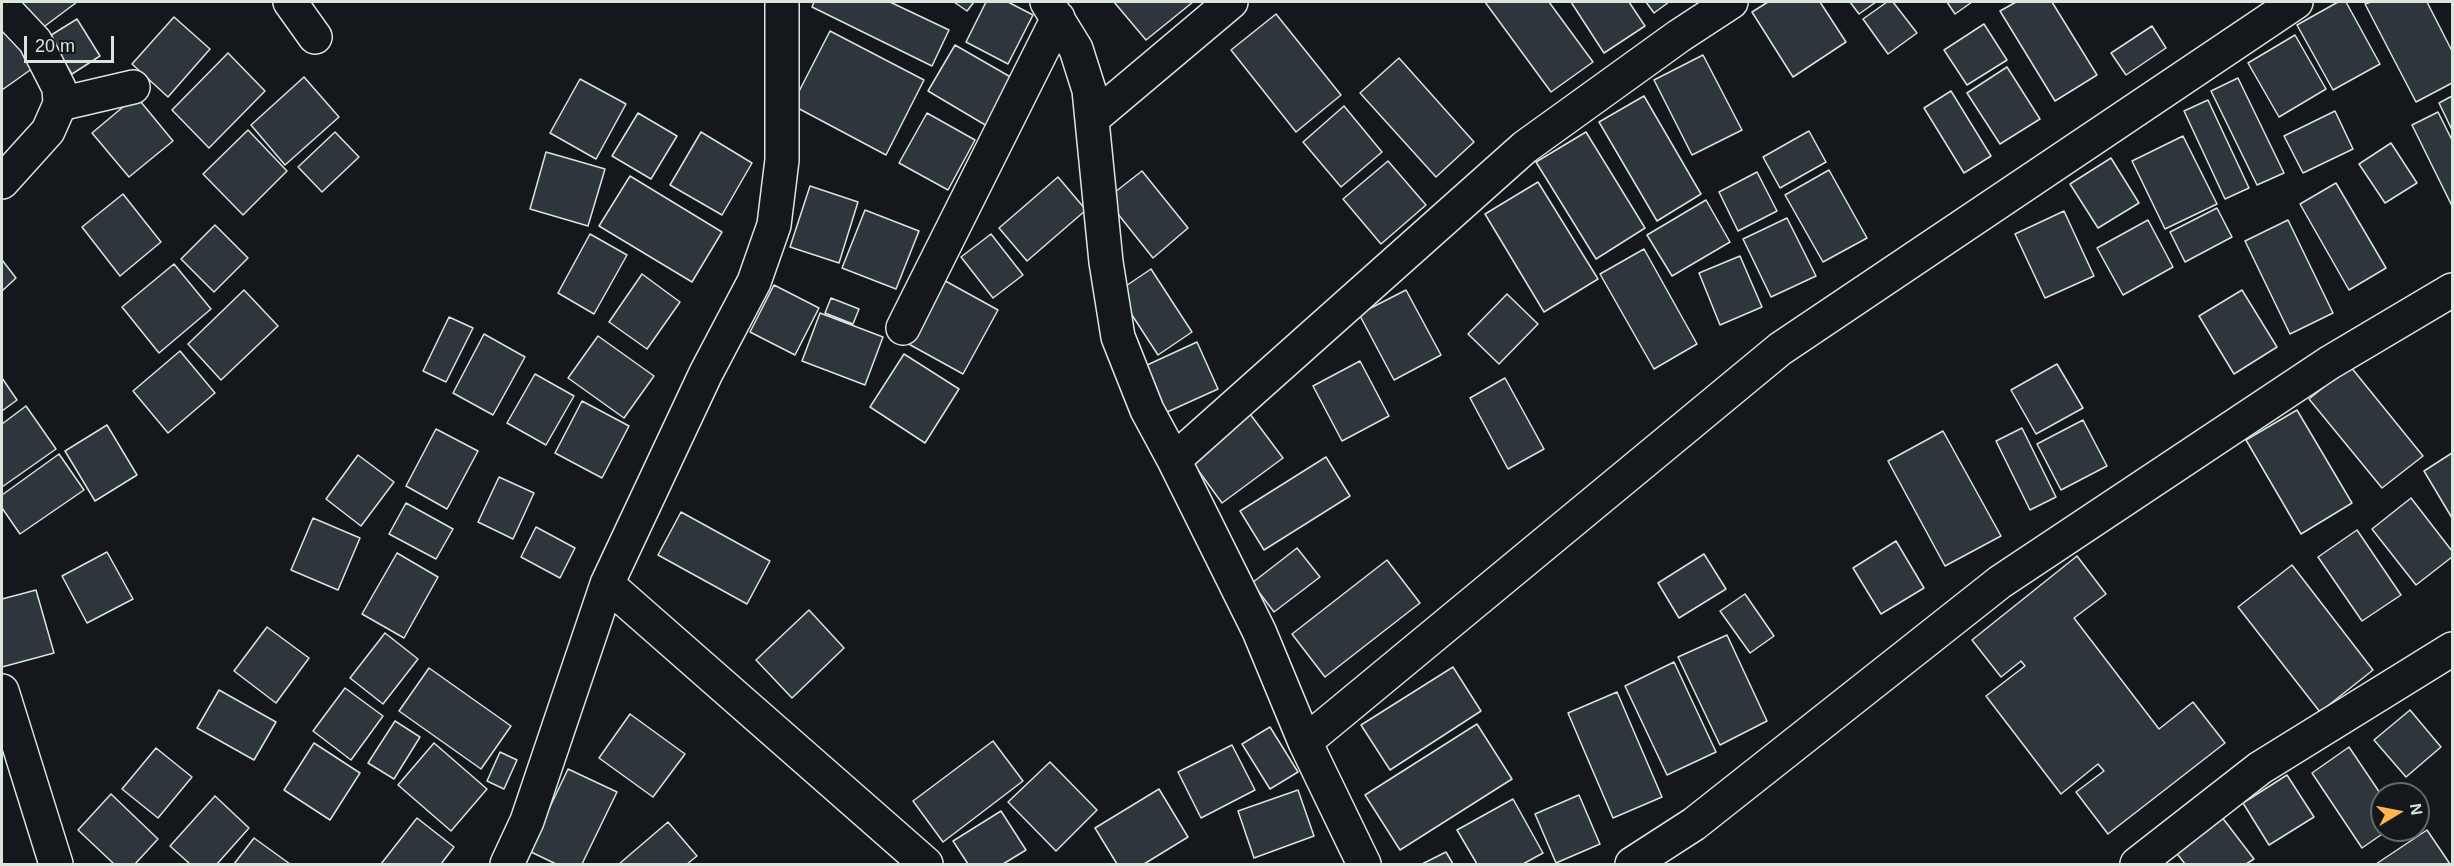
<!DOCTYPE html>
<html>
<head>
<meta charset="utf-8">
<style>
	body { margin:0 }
	#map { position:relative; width:2454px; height:866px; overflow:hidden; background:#14181c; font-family:Arial,sans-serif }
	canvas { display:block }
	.frame { position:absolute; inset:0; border:3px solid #d8e6dc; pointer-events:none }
	.north { position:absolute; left:2370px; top:782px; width:60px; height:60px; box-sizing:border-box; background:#14181c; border:2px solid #626a69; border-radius:50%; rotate:80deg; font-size:16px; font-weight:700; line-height:24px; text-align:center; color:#d8e6dc }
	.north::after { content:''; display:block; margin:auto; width:21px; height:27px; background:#ffb74d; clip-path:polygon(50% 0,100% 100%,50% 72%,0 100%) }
	.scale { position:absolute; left:24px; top:36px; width:90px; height:27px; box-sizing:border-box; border:3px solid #d8e6dc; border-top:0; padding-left:8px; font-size:18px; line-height:21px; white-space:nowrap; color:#d8e6dc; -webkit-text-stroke:4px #14181c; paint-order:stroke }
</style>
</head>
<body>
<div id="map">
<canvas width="2454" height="866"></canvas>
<div class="frame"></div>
<div class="north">N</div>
<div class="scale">20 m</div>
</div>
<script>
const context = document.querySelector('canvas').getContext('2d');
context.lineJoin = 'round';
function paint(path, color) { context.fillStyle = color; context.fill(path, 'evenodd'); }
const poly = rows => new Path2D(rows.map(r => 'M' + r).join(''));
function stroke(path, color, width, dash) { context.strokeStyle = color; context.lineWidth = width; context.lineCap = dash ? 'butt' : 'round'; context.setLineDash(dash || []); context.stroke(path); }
const building = poly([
	[14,2,77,2,37,32,14,2],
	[814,2,890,2,949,30,932,66,812,7,814,2],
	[954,2,974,2,967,11,954,2],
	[986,2,1008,2,1033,15,1008,64,966,42,986,2],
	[1114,2,1193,2,1146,40,1114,2],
	[1485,2,1549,2,1593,62,1551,92,1485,2],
	[1571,2,1629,2,1645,26,1604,53,1571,2],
	[1646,2,1669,2,1654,13,1646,2],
	[1768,2,1820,2,1846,42,1793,77,1752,12,1768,2],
	[1850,2,1876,2,1859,14,1850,2],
	[1887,2,1893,2,1917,33,1888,54,1863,19,1887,2],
	[1947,2,1972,2,1955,14,1947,2],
	[2016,2,2052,2,2097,75,2055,101,2000,11,2016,2],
	[2338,2,2346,2,2380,64,2333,90,2297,25,2338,2],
	[2371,2,2427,2,2452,51,2452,83,2416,102,2365,4,2371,2],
	[1276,14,1341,95,1296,132,1231,50,1276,14],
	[174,17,210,49,168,97,132,64,174,17],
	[77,19,100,56,72,74,48,37,77,19],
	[2,20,33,68,2,90,2,20],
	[1984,24,2007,60,1967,85,1944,50,1984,24],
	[2152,26,2166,48,2126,75,2111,53,2152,26],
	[830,31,924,80,886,155,792,105,830,31],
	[2295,35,2326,89,2279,117,2248,63,2295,35],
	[955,45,1014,79,987,126,928,91,955,45],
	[228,53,265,91,209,148,172,110,228,53],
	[1703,55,1742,130,1692,155,1654,80,1703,55],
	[1399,58,1474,142,1436,177,1360,93,1399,58],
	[2007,67,2040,119,2000,144,1967,93,2007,67],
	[304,77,339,117,285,165,251,125,304,77],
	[2238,78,2284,173,2257,185,2211,91,2238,78],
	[580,79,626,104,596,159,550,133,580,79],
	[1951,91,1991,156,1964,173,1924,108,1951,91],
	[136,96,173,141,129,177,92,133,136,96],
	[1644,96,1701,194,1657,221,1599,122,1644,96],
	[2452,96,2452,130,2439,103,2452,96],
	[2208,100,2249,188,2225,199,2184,111,2208,100],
	[1344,106,1382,152,1341,187,1303,142,1344,106],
	[2335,111,2353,149,2303,173,2284,136,2335,111],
	[2438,112,2452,140,2452,206,2412,125,2438,112],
	[638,113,677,136,651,179,612,156,638,113],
	[927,113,975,140,948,190,899,163,927,113],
	[248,130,287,171,243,215,203,174,248,130],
	[1809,131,1826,162,1780,188,1763,157,1809,131],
	[335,132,359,157,322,192,298,167,335,132],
	[701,132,752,163,722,215,670,185,701,132],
	[1586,132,1645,228,1596,259,1536,162,1586,132],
	[2183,136,2217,204,2165,229,2132,161,2183,136],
	[2391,143,2417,183,2385,203,2359,164,2391,143],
	[546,152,605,169,588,226,530,209,546,152],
	[2111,158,2139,203,2098,228,2070,184,2111,158],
	[1388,161,1426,205,1381,244,1343,199,1388,161],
	[1829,170,1867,238,1823,262,1785,195,1829,170],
	[1142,171,1188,228,1153,258,1106,199,1142,171],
	[1757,172,1777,211,1738,231,1719,192,1757,172],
	[630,176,722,232,692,282,599,226,630,176],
	[1058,177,1086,210,1027,261,999,228,1058,177],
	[1538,182,1598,279,1544,312,1485,214,1538,182],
	[2336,183,2386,268,2349,290,2300,204,2336,183],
	[810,186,858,202,839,263,790,247,810,186],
	[123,194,161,242,120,276,82,227,123,194],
	[1706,200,1730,242,1672,276,1647,235,1706,200],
	[2217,208,2232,237,2185,262,2170,232,2217,208],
	[865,210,919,231,896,289,842,268,865,210],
	[2064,211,2094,276,2045,298,2015,234,2064,211],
	[1787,218,1816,276,1771,297,1743,239,1787,218],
	[2148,220,2173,267,2123,295,2097,248,2148,220],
	[2288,220,2333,313,2290,334,2245,241,2288,220],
	[215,225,248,258,214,292,181,259,215,225],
	[590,234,627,255,594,314,558,293,590,234],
	[991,234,1023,275,993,298,961,257,991,234],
	[1644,249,1697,344,1654,369,1600,274,1644,249],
	[1740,256,1762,307,1720,325,1699,273,1740,256],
	[2,260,16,278,2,291,2,260],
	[174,264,211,309,159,353,122,307,174,264],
	[1151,269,1192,332,1158,355,1117,292,1151,269],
	[642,274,680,302,647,349,609,322,642,274],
	[940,278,998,310,963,374,905,342,940,278],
	[774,285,819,308,795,355,750,332,774,285],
	[244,290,278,326,221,380,188,344,244,290],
	[1406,290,1441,355,1394,380,1359,314,1406,290],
	[2242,290,2277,347,2234,374,2199,316,2242,290],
	[1507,294,1538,324,1499,364,1468,334,1507,294],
	[831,298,859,309,853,324,825,313,831,298],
	[820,313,883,337,865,385,802,361,820,313],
	[449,317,473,328,446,382,423,371,449,317],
	[484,334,525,357,493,415,453,393,484,334],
	[598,336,654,376,624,418,568,378,598,336],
	[1197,342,1218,389,1165,413,1145,366,1197,342],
	[180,351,215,393,168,433,133,391,180,351],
	[904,354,959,389,925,443,870,407,904,354],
	[1360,361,1389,416,1342,441,1313,386,1360,361],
	[2057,364,2083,408,2036,434,2011,390,2057,364],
	[2350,366,2423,456,2382,488,2309,399,2350,366],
	[535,374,574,396,546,445,507,423,535,374],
	[2,378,17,400,2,411,2,378],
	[1505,378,1544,449,1508,469,1470,398,1505,378],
	[582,401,629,426,602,478,555,453,582,401],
	[26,406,56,449,2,487,2,424,26,406],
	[2297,410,2352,503,2301,534,2246,440,2297,410],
	[1250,414,1283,458,1222,503,1190,459,1250,414],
	[2083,420,2107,466,2061,490,2037,444,2083,420],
	[107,425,137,475,95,501,65,451,107,425],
	[2022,428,2056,497,2030,510,1996,441,2022,428],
	[436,429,478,451,447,509,406,486,436,429],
	[1943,431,2001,536,1945,566,1888,461,1943,431],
	[2452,453,2452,518,2424,471,2452,453],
	[59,454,84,490,20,534,2,508,2,495,59,454],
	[358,455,394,482,361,526,326,499,358,455],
	[1326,457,1350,496,1264,550,1240,511,1326,457],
	[499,477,534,493,513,539,478,522,499,477],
	[2411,498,2452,551,2452,557,2416,585,2372,529,2411,498],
	[406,503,453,529,436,559,389,534,406,503],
	[681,512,770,561,747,604,658,555,681,512],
	[313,518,360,538,338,590,291,570,313,518],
	[536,527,575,548,560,578,521,557,536,527],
	[2357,530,2401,595,2362,621,2318,557,2357,530],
	[1896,541,1924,588,1881,614,1853,568,1896,541],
	[1297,548,1320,577,1274,612,1252,583,1297,548],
	[107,552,133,599,87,623,62,576,107,552],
	[397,553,438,577,404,638,362,614,397,553],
	[1704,554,1726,589,1679,618,1658,583,1704,554],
	[2077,556,2106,594,2074,618,2159,729,2193,702,2225,743,2108,834,2076,792,2104,771,2098,764,2061,794,1986,696,2025,666,2021,661,2001,677,1972,640,2077,556],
	[1387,560,1420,603,1325,677,1292,634,1387,560],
	[2292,565,2373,670,2320,712,2238,607,2292,565],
	[36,590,54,653,2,667,2,599,36,590],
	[1745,594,1774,636,1750,653,1720,611,1745,594],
	[809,610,844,648,792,698,756,660,809,610],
	[267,627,309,658,276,703,234,671,267,627],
	[385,633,418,659,383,704,350,678,385,633],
	[1727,635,1767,721,1720,745,1678,657,1727,635],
	[1674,662,1716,752,1667,775,1625,686,1674,662],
	[1453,667,1481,711,1390,770,1361,725,1453,667],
	[429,668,511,726,481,769,399,711,429,668],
	[345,688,383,716,351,760,313,731,345,688],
	[219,690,276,722,254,760,197,728,219,690],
	[1617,692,1662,797,1613,818,1568,713,1617,692],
	[2410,710,2441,747,2406,777,2374,740,2410,710],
	[630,714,685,754,653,797,599,758,630,714],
	[395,721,420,737,394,779,368,763,395,721],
	[1477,724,1512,779,1400,850,1365,795,1477,724],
	[1270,727,1298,772,1270,789,1242,744,1270,727],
	[993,741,1023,781,943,842,913,801,993,741],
	[314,743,360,773,330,820,284,790,314,743],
	[434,743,487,789,451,831,398,785,434,743],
	[1232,745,1255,790,1201,818,1178,772,1232,745],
	[2349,747,2382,796,2382,830,2388,830,2362,848,2312,773,2349,747],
	[156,748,192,777,158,818,122,789,156,748],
	[500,752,517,760,504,789,487,781,500,752],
	[1050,762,1097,810,1056,851,1008,802,1050,762],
	[568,769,617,792,582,864,556,864,529,851,568,769],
	[2287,775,2314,817,2269,845,2243,803,2287,775],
	[1159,789,1188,837,1144,864,1117,864,1095,828,1159,789],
	[1298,790,1314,836,1254,858,1238,811,1298,790],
	[111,794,158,839,135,864,114,864,78,830,111,794],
	[1579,795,1600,844,1556,863,1535,814,1579,795],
	[215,796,249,828,217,864,190,864,170,846,215,796],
	[1513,799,1543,853,1523,864,1477,864,1457,830,1513,799],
	[1001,811,1026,850,1003,864,968,864,953,841,1001,811],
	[2218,812,2254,859,2246,864,2185,864,2172,847,2218,812],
	[417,818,454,847,441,864,381,864,417,818],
	[668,822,697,856,687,864,619,864,668,822],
	[2427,830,2450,864,2376,864,2427,830],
	[254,838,290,864,234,864,254,838],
	[1446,852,1453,864,1422,864,1446,852]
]);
paint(building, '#2c363c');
stroke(building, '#d8e6dc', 1.5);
const minor = poly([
	[290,2,315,37],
	[1047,2,1076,49,1089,90,1106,262,1118,337,1147,410,1174,460,1259,631,1305,742,1364,864],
	[2,6,35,41,59,88,60,104],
	[1092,119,1231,2],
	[2,182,48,131,60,104,133,87],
	[903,328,1058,18],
	[1174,460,1525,147,1679,36,1731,2],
	[607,584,926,864],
	[2,691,56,864],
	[1305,742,1780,349,2296,2],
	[507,864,527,821,607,584,706,373,754,282,774,225,782,160,782,2],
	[1632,864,1694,824,2000,582,2329,363,2452,290],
	[2137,864,2260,768,2452,649]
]);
stroke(minor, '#d8e6dc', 36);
stroke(minor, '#14181c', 33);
</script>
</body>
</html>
